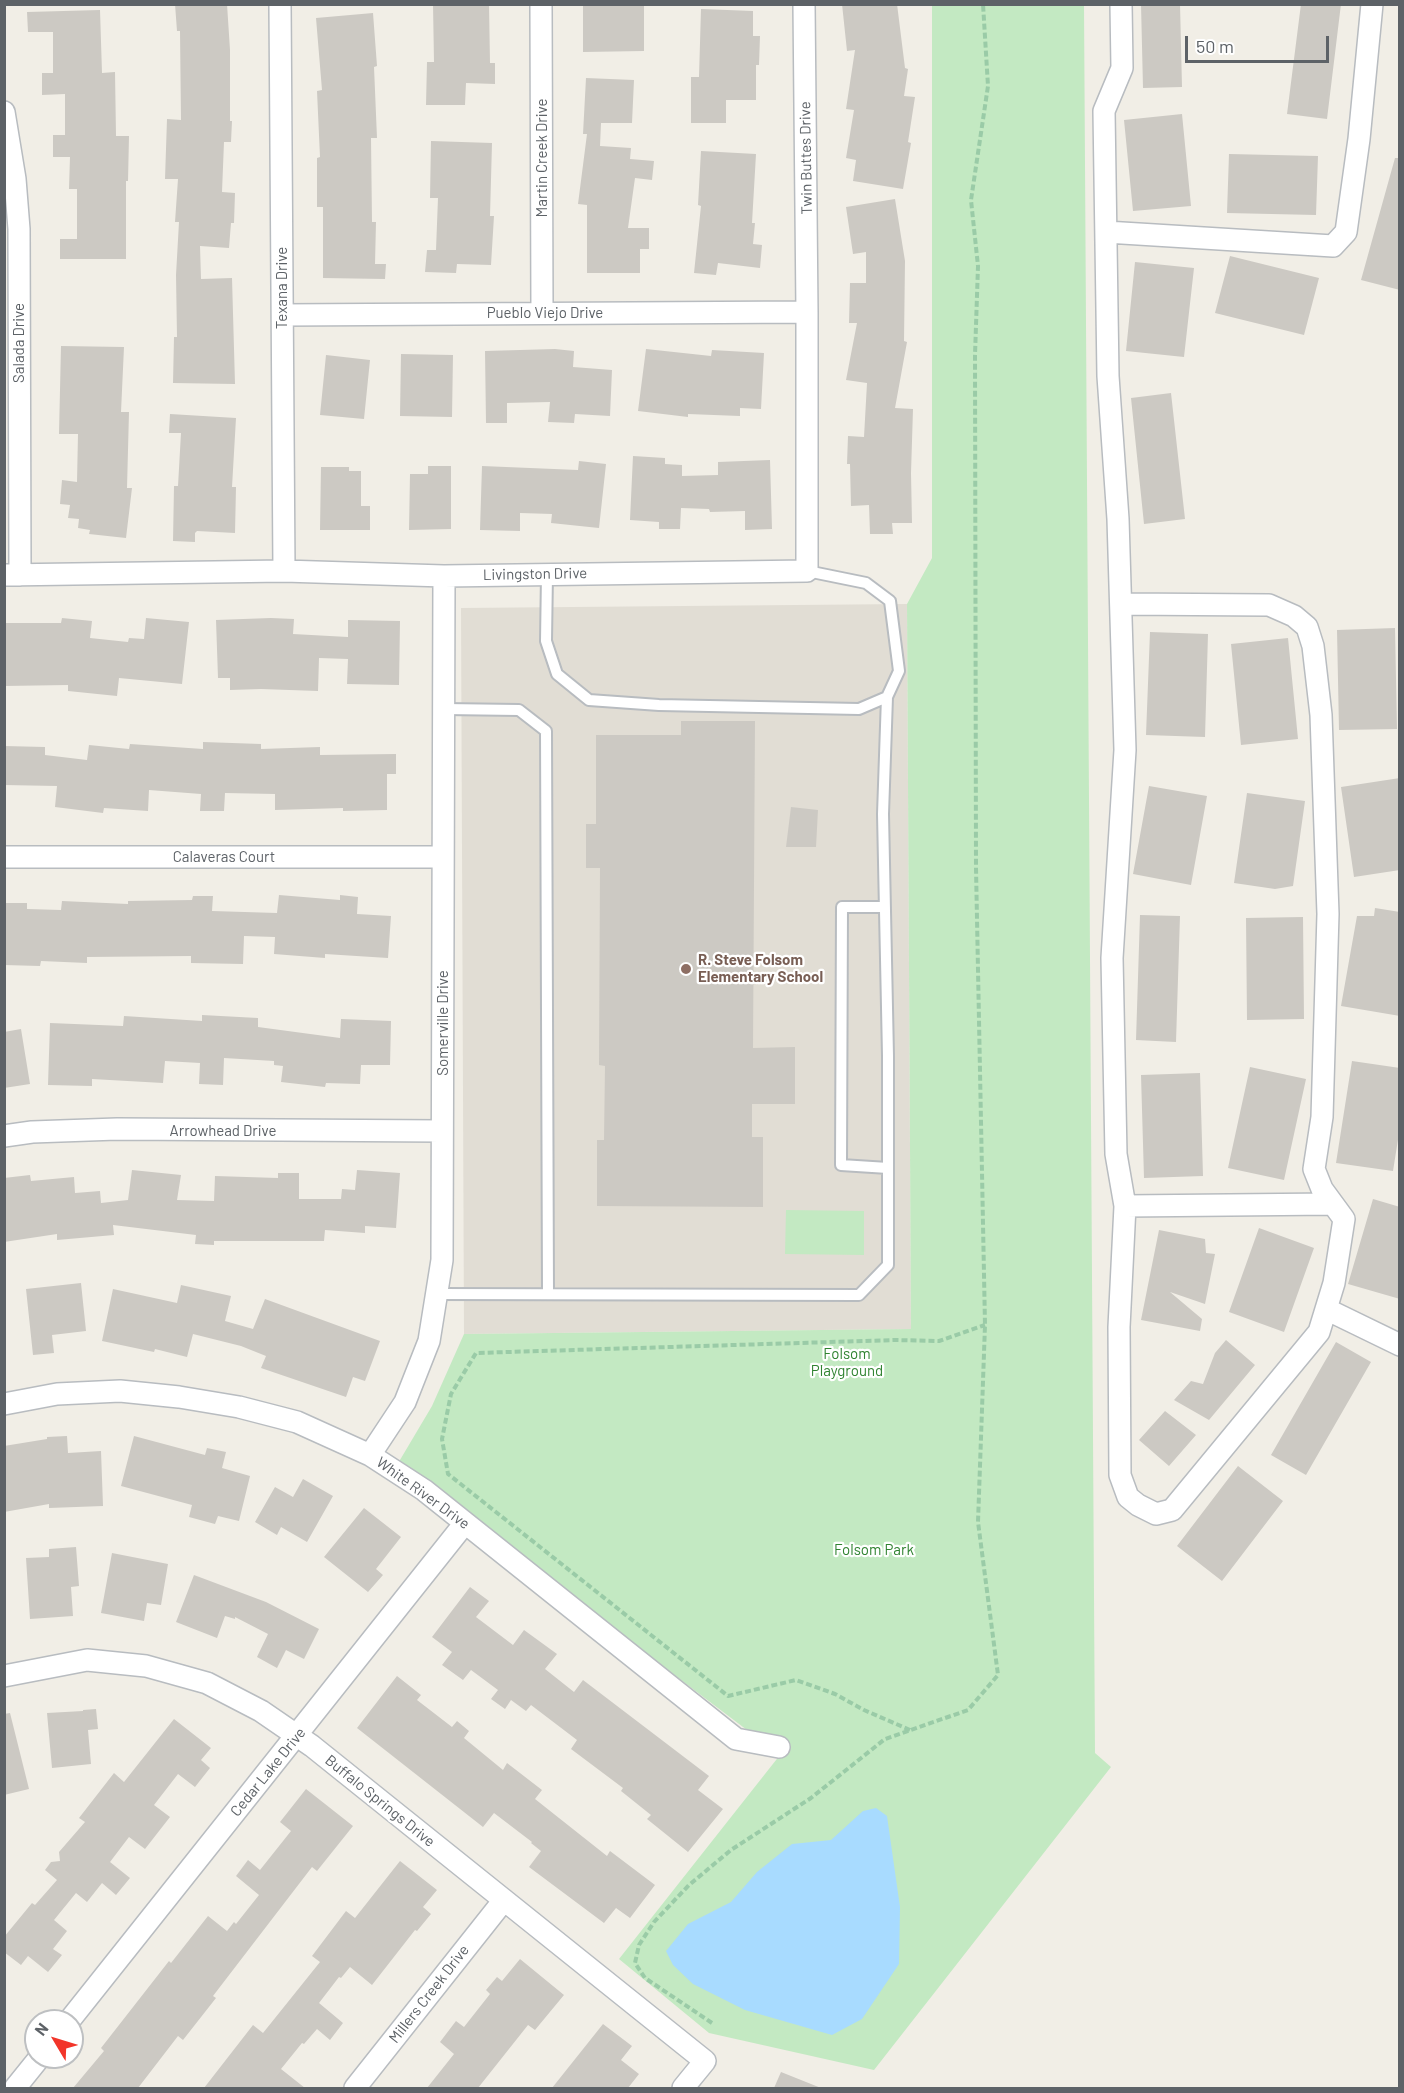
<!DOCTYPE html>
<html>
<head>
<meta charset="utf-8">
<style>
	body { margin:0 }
	#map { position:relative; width:1404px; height:2093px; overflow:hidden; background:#f1eee6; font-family:Barlow,sans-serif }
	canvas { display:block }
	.frame { position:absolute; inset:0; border:6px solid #5d6267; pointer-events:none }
	.north { position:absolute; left:24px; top:2009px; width:60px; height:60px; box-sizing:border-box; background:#fff; border:2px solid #bec0c2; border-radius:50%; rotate:308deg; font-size:16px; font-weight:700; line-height:24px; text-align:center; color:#5d6267 }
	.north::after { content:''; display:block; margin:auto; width:21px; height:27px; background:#f2352a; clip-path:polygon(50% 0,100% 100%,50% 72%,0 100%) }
	.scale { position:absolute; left:1185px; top:36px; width:144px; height:27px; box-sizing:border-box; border:3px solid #5d6267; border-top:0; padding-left:8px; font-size:18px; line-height:21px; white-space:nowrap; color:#5d6267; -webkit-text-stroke:4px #fff; paint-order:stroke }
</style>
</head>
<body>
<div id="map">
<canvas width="1404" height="2093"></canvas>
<div class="frame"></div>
<div class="north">N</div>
<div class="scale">50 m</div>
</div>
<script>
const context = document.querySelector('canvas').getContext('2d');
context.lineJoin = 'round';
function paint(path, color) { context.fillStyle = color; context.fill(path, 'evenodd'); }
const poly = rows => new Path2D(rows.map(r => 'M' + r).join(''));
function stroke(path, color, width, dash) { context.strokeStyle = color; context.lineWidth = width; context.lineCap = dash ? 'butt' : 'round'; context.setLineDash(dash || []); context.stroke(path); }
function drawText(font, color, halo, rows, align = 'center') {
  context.font = font + ' Barlow,sans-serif'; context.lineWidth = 4.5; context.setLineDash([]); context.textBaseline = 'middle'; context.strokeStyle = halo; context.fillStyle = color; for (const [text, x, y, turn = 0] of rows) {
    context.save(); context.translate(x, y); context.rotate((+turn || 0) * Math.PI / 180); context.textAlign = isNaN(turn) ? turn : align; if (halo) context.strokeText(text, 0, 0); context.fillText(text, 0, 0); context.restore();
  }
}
paint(poly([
	[907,604,911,1329,464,1334,461,608]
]), '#e1ddd4');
paint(poly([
	[932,5,1084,5,1095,1753,1111,1767,874,2070,709,2033,619,1959,780,1755,397,1465,432,1406,464,1334,911,1329,907,604,932,558],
	[786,1210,864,1211,864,1255,785,1254]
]), '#c3e9c2');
paint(poly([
	[876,1808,887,1816,900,1907,899,1964,862,2019,832,2035,745,2010,693,1984,673,1965,666,1951,688,1924,731,1902,757,1872,792,1844,831,1840,863,1811]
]), '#a8dbff');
paint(poly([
	[175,4,227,4,230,50,230,121,232,121,231,142,224,142,222,192,235,193,234,223,231,223,229,248,200,246,201,279,232,278,235,384,173,383,174,337,177,337,176,275,179,222,175,222,178,179,165,179,167,119,181,120,180,31,177,31],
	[433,4,489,4,490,63,495,63,495,84,466,83,465,105,426,105,427,62,434,62],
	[583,4,644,4,644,51,583,52],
	[842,4,897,4,905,68,908,69,904,96,915,97,908,142,911,143,903,189,853,181,856,160,846,158,854,110,846,109,855,50,847,51],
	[1141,4,1180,4,1182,87,1143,88],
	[1301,4,1341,4,1327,119,1287,114],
	[701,9,753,11,753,36,760,36,759,65,756,65,756,100,726,100,726,123,691,123,691,77,699,77],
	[100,10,102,73,115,72,116,136,129,136,128,181,126,181,126,259,60,259,60,239,77,239,77,189,69,189,70,157,53,157,53,135,65,135,65,94,42,95,42,73,53,73,53,32,28,32,27,12],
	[373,13,377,66,374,67,377,138,371,138,372,222,376,222,375,264,386,264,385,279,323,278,323,207,317,207,317,158,320,157,317,91,322,90,316,18],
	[586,78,634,80,632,123,601,123,600,146,631,148,630,159,654,161,652,180,635,178,628,228,649,228,649,249,640,249,640,273,587,273,587,205,578,204,587,134,583,134],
	[1182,114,1191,206,1133,211,1124,120],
	[431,141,492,143,490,216,494,216,491,265,457,264,456,273,425,272,427,250,436,250,438,198,430,198],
	[701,151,756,154,752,223,755,223,753,244,762,245,760,268,718,263,716,275,694,273,701,206,698,205],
	[1229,154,1318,156,1316,215,1227,213],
	[1395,158,1400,158,1400,290,1361,280],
	[895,199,905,261,904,341,907,342,895,408,913,409,911,473,912,523,892,523,893,534,870,534,869,505,851,506,850,464,847,464,848,436,864,437,867,383,846,380,857,323,849,323,850,283,866,283,866,252,853,254,846,207],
	[1230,256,1319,278,1304,335,1215,313],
	[1135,262,1194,268,1184,357,1126,351],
	[61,346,124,347,121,412,129,412,127,488,132,488,126,538,89,534,90,530,78,528,79,519,68,518,70,505,60,504,62,480,77,482,78,434,59,434],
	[555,349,574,351,573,367,612,370,610,416,575,414,574,423,548,422,550,402,507,403,507,423,486,423,485,351],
	[646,349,711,356,712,350,764,353,761,409,740,408,740,416,688,414,688,417,638,411],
	[401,354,453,355,452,417,400,416],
	[326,355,370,360,364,419,320,415],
	[1171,393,1185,519,1144,524,1131,398],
	[170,414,236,418,232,487,236,487,235,533,197,531,195,533,195,542,173,541,174,486,178,486,181,433,169,433],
	[633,456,665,458,665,464,682,465,682,476,718,475,718,462,770,460,772,529,745,530,745,511,710,512,709,509,681,508,680,529,659,529,659,522,630,520],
	[579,461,606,464,599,528,551,523,552,514,520,513,520,531,480,530,482,466,578,470],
	[428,466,451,466,451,529,409,530,410,474,428,474],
	[321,467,349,467,349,471,361,471,361,506,370,506,370,530,320,530],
	[62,618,92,621,90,638,128,642,129,638,144,639,146,618,189,622,182,684,119,678,117,696,68,691,68,685,4,686,4,623,61,623],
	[271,618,294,619,293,634,348,637,348,620,400,621,399,685,347,684,348,659,319,658,318,691,261,689,230,690,230,678,218,678,216,620],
	[1395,628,1397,729,1339,730,1337,630],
	[1150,632,1208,634,1205,737,1146,735],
	[1288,638,1298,739,1241,745,1231,644],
	[681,721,755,721,753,1048,795,1047,795,1104,752,1104,752,1137,763,1137,763,1207,597,1206,597,1140,604,1140,605,1066,599,1065,600,868,586,868,586,824,596,824,596,735,681,735],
	[203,742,261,744,261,749,320,747,320,755,396,754,396,774,387,774,387,810,343,811,343,808,275,810,275,794,225,793,224,811,200,811,201,794,149,790,148,811,104,808,103,813,55,807,57,786,4,785,4,746,45,747,45,755,87,760,89,745,129,749,130,744,203,749],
	[1400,778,1400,870,1354,877,1341,787],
	[1149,786,1207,796,1191,885,1133,874],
	[1247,793,1305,801,1293,886,1275,889,1234,883],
	[791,807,818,810,816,847,786,847],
	[279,895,340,900,340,895,358,897,357,914,391,916,388,958,325,954,325,958,274,954,275,937,244,936,243,964,191,963,191,956,87,957,87,963,41,961,40,966,4,965,4,903,27,903,27,909,61,910,62,901,128,904,128,901,192,900,193,896,213,896,212,911,277,913],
	[1375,908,1400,912,1400,1016,1341,1006,1357,916,1374,916],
	[1140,915,1180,916,1176,1042,1136,1040],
	[1303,917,1304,1019,1247,1020,1246,918],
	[202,1015,258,1018,258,1027,340,1038,341,1019,391,1021,390,1065,361,1065,360,1084,326,1083,325,1087,281,1082,283,1066,274,1065,274,1061,224,1058,223,1085,199,1084,200,1063,165,1061,163,1083,92,1079,92,1086,48,1085,50,1023,123,1026,124,1016,202,1021],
	[21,1029,30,1084,4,1088,4,1032],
	[1352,1061,1400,1068,1400,1127,1393,1171,1336,1163],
	[1250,1067,1306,1079,1284,1180,1228,1168],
	[1200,1073,1203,1176,1144,1178,1141,1075],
	[132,1170,181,1175,177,1200,214,1201,215,1176,278,1178,278,1173,299,1173,299,1199,341,1199,342,1189,355,1190,357,1170,400,1173,396,1228,365,1226,365,1233,325,1230,324,1241,214,1241,214,1245,195,1244,196,1235,113,1225,114,1235,57,1240,57,1234,4,1242,4,1178,30,1175,31,1181,74,1177,75,1193,100,1191,101,1203,128,1200],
	[1373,1199,1400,1207,1400,1299,1348,1284],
	[1259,1228,1314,1248,1284,1332,1229,1312],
	[1159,1230,1205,1239,1206,1253,1215,1254,1205,1304,1170,1292,1202,1319,1200,1331,1141,1320],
	[81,1283,86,1331,52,1335,54,1353,33,1355,26,1289],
	[181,1285,231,1296,225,1321,253,1329,265,1299,380,1341,365,1381,353,1377,346,1397,261,1368,266,1356,241,1346,193,1334,187,1357,155,1349,154,1352,102,1341,113,1289,177,1303],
	[1226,1340,1255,1365,1209,1420,1174,1400,1191,1381,1203,1384,1215,1353],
	[1336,1342,1371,1362,1306,1475,1271,1455],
	[1165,1411,1196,1435,1169,1466,1139,1440],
	[67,1436,68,1453,101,1451,103,1506,49,1508,49,1504,4,1512,4,1446,47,1439,47,1437],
	[134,1436,205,1455,207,1448,226,1452,222,1468,250,1476,239,1521,218,1516,215,1524,189,1517,192,1505,121,1486],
	[1238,1466,1283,1501,1222,1581,1177,1546],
	[303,1479,333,1496,307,1542,281,1527,277,1535,255,1522,275,1487,293,1497],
	[364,1508,401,1537,376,1569,383,1575,368,1592,324,1557],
	[76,1547,79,1586,71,1587,73,1616,30,1619,26,1558,49,1557,49,1549],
	[112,1553,168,1564,161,1605,147,1603,144,1621,101,1613],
	[194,1575,266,1602,319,1629,304,1659,286,1650,277,1668,257,1657,268,1634,235,1617,235,1619,225,1616,217,1638,176,1622],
	[470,1587,489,1601,476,1617,513,1645,524,1630,557,1654,545,1669,574,1692,583,1680,709,1776,698,1790,723,1809,688,1852,647,1819,651,1815,621,1791,623,1788,571,1749,577,1740,531,1705,526,1711,511,1700,505,1709,491,1699,498,1690,471,1670,463,1680,442,1665,452,1652,432,1637],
	[397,1676,421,1695,417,1700,452,1727,457,1721,469,1731,464,1738,503,1770,507,1763,542,1790,535,1799,607,1856,610,1851,655,1885,630,1918,616,1908,604,1923,529,1867,541,1851,531,1843,532,1842,494,1813,483,1827,357,1728],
	[96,1709,98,1729,88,1730,91,1764,52,1768,47,1713,83,1711,83,1710],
	[10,1713,29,1789,4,1795,4,1714],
	[174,1719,211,1748,201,1760,210,1768,195,1787,178,1774,154,1805,170,1817,145,1849,129,1837,110,1862,130,1878,116,1895,102,1883,87,1902,76,1893,54,1920,67,1931,53,1949,62,1955,48,1972,28,1956,21,1965,4,1952,4,1937,32,1903,35,1905,57,1880,45,1870,51,1862,60,1861,59,1852,85,1822,79,1818,114,1773,124,1782],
	[306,1789,353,1826,317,1871,312,1867,213,1996,216,1998,183,2040,178,2036,138,2088,73,2088,104,2051,101,2048,169,1961,171,1963,208,1916,227,1931,234,1922,236,1924,259,1895,236,1876,248,1860,260,1870,291,1831,280,1822],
	[400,1861,437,1890,423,1907,431,1914,417,1931,415,1930,372,1985,350,1967,341,1978,339,1977,319,2003,343,2023,330,2040,317,2029,304,2044,302,2043,281,2069,305,2088,204,2088,253,2025,263,2033,320,1962,312,1956,346,1911,355,1918],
	[520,1959,564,1995,535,2030,528,2025,478,2088,427,2088,454,2054,440,2042,456,2021,464,2027,490,1994,486,1990,497,1977,502,1981],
	[603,2024,632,2046,621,2060,639,2074,628,2088,552,2088],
	[781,2072,821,2088,774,2088]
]), '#ccc9c3');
const service = poly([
	[547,574,546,641,557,674,589,700,659,705,859,709,887,697],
	[444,709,519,710,546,731,548,1293],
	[885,907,842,907,841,1165,888,1168],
	[437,1294,859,1295,888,1265,888,1056,883,814,887,697,899,671,890,601,866,583,807,571]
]);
const minor = poly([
	[280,4,284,571],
	[541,4,542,312],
	[4,112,15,179,19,229,20,575],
	[1106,232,1333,246,1346,232,1359,139,1372,4],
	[283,315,807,312],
	[4,575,284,571,444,576,807,571,807,312,804,4],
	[1121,604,1269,605,1294,616,1307,627,1313,646,1321,715,1328,914,1322,1117,1314,1169,1322,1189,1344,1219,1334,1283,1319,1332,1172,1510,1156,1514,1138,1505,1128,1497,1120,1475,1119,1327,1125,1206,1116,1154,1112,958,1125,750,1118,519,1108,376,1104,111,1122,68,1121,4],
	[4,857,443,857],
	[4,1136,32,1132,117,1129,442,1131],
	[1125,1206,1333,1204],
	[1326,1309,1400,1345],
	[4,1404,57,1394,120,1391,179,1397,239,1407,297,1422,370,1455,424,1490,736,1739,779,1747],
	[370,1455,405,1402,429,1341,442,1260,444,576],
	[4,1676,87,1660,146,1666,207,1683,261,1711,312,1746,705,2061,683,2088],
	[69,2021,465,1523],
	[15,2088,40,2057],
	[355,2088,504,1900]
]);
stroke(service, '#b8bcc0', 14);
stroke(minor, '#b8bcc0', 24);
stroke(poly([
	[910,1730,864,1710,835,1694,796,1680,728,1696,448,1474,442,1439,451,1394,476,1353,896,1340,939,1341,985,1325],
	[712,2023,645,1978,635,1963,639,1945,654,1922,689,1885,731,1850,811,1798,885,1739,968,1710,998,1675,978,1522,985,1325,976,868,975,355,978,266,971,200,988,86,983,4]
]), '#9acba7', 4, [6, 3]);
stroke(service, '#fff', 10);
stroke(minor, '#fff', 21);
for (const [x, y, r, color] of [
	[686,969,6,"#8d6e63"]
]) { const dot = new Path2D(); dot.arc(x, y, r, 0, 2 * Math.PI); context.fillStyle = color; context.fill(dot); stroke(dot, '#fff', 2); }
drawText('15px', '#5d6267', '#fff', [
	["Martin Creek Drive",542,158,-90],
	["Twin Buttes Drive",806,158,-91],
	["Texana Drive",282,288,-90],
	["Pueblo Viejo Drive",545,313],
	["Salada Drive",19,343,-90],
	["Livingston Drive",535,574,-1],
	["Calaveras Court",224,857],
	["Somerville Drive",443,1023,-90],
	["Arrowhead Drive",223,1131],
	["White River Drive",423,1493,36],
	["Cedar Lake Drive",268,1772,-51],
	["Buffalo Springs Drive",380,1801,39],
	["Millers Creek Drive",429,1994,-52]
]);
drawText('bold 15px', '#785e54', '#fff', [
	["R. Steve Folsom",698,960],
	["Elementary School",698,977]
], 'left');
drawText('15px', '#308331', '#fff', [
	["Folsom",847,1354],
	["Playground",847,1371],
	["Folsom Park",874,1550]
]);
</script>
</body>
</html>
